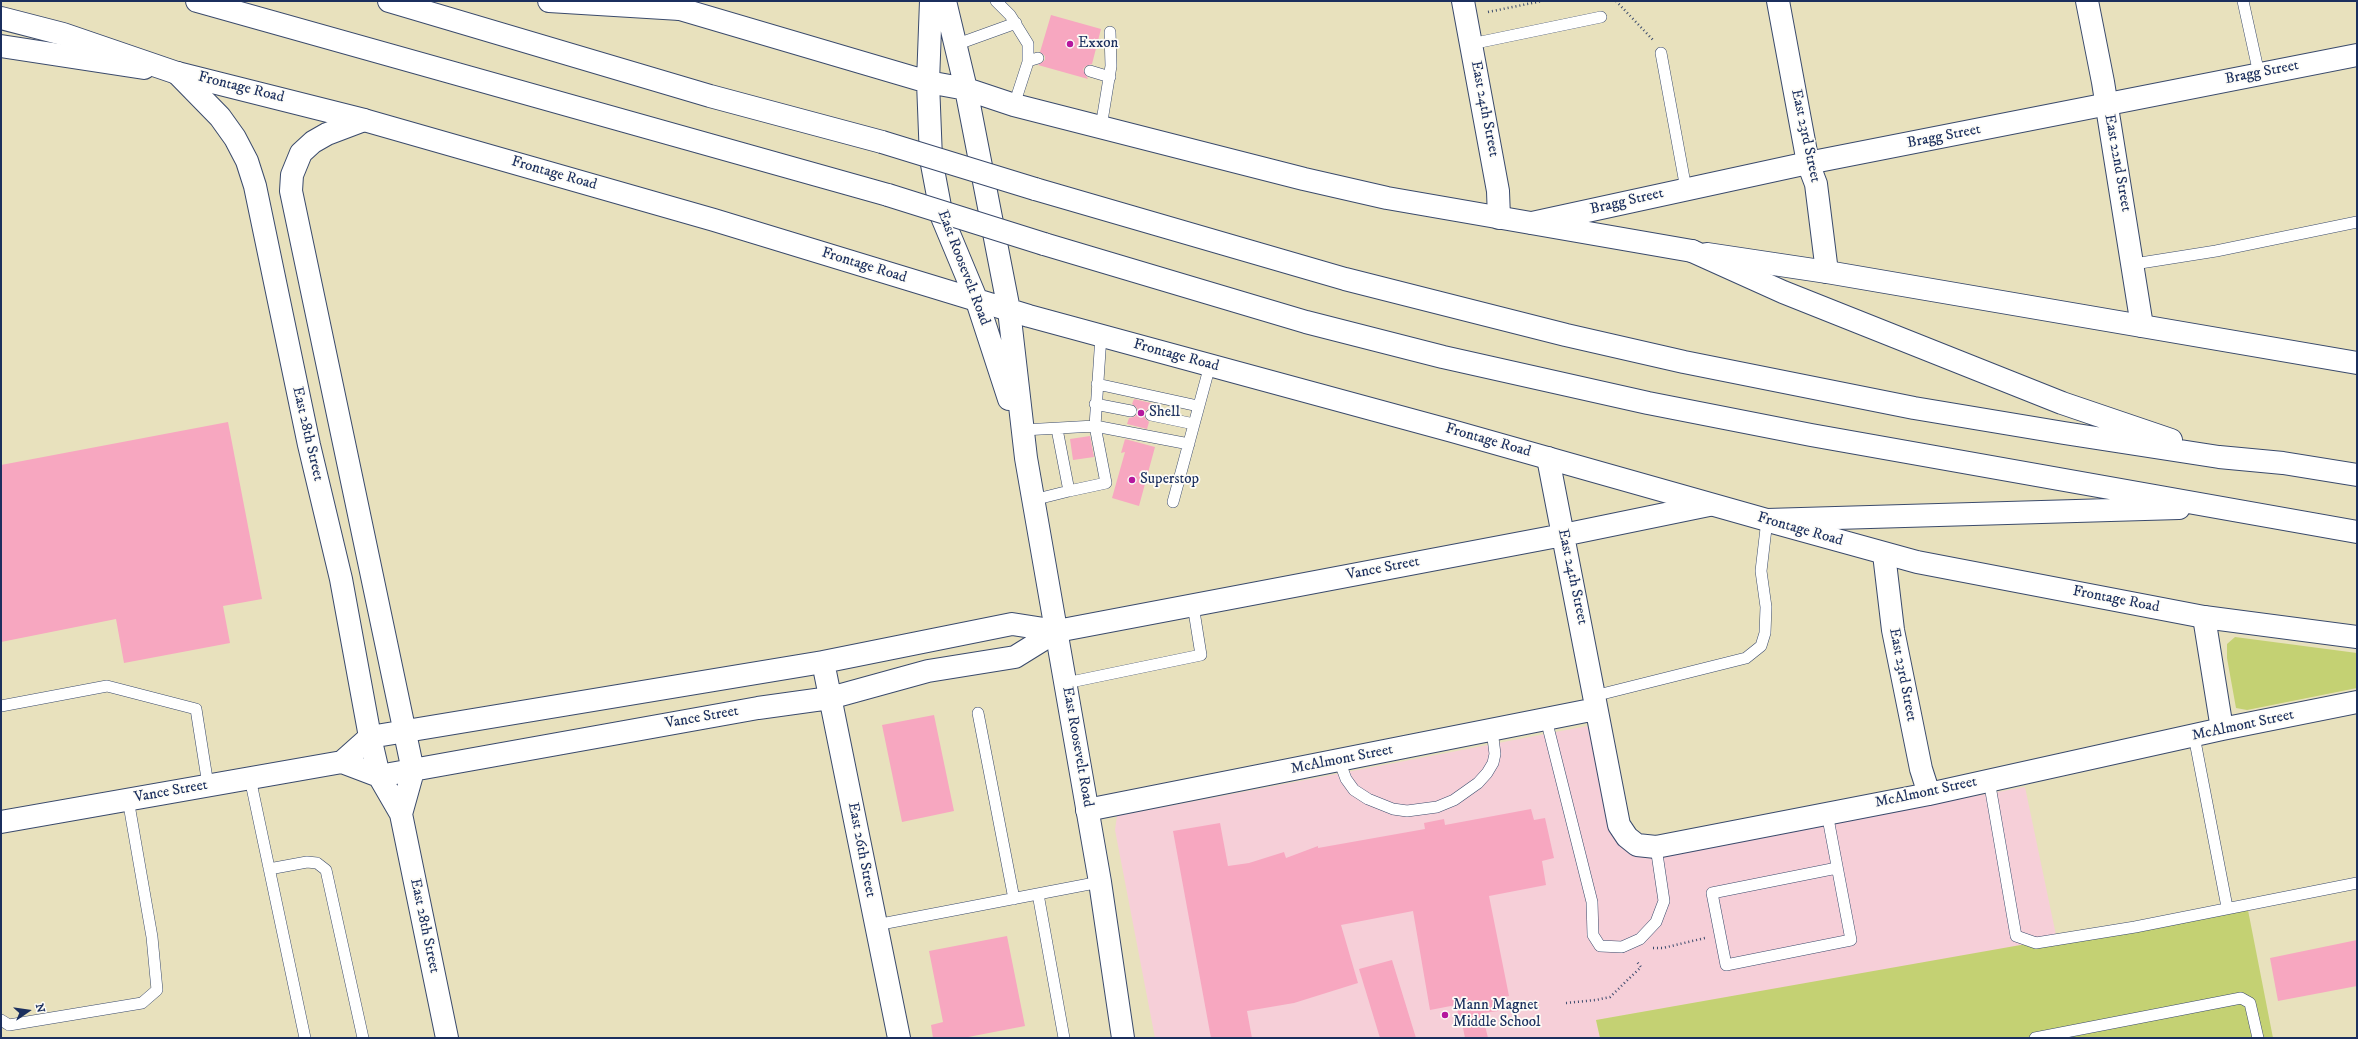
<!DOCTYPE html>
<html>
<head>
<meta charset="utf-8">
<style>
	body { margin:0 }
	#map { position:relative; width:2358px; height:1039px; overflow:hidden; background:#e8e1bd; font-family:"IM FELL DW Pica",serif }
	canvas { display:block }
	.frame { position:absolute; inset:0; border:2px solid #1b2f5e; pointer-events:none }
	.north { position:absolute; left:8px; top:991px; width:40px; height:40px; -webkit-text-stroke:3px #fdfcf7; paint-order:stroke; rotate:77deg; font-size:11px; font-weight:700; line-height:16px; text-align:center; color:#1b2f5e }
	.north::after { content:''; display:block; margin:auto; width:14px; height:18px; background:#1b2f5e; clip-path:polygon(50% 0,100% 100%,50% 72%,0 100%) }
</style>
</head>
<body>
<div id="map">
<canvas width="2358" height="1039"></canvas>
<div class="frame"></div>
<div class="north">N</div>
</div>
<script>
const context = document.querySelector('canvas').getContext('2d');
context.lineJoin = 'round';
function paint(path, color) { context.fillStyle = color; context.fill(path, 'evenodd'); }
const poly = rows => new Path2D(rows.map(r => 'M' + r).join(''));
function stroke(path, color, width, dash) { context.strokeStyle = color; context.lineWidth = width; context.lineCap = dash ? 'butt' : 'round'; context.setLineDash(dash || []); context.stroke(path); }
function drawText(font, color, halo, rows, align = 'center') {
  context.font = font + ' "IM FELL DW Pica",serif'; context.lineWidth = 3.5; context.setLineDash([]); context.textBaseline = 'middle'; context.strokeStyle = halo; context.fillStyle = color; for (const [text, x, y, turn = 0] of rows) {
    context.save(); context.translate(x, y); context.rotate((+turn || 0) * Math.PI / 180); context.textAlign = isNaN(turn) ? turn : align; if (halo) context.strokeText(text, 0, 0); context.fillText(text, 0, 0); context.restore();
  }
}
paint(poly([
	[1587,726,1591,735,1621,846,1637,857,2025,787,2057,940,1596,1020,1600,1038,1155,1038,1115,830,1117,816]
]), '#f6cfd8');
paint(poly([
	[2235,637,2357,653,2357,688,2247,710,2236,708,2227,658,2227,644],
	[2247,905,2273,1038,1600,1038,1596,1020]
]), '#c4d173');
paint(poly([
	[1051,15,1101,29,1092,64,1086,66,1083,69,1088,79,1038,65,1045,60,1045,56,1040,52],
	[1134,399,1155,404,1153,408,1148,409,1144,413,1145,418,1149,422,1147,429,1127,424,1129,418,1134,417,1138,413,1137,408,1132,404],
	[228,422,262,599,223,606,230,643,124,663,116,619,1,642,1,465],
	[1090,436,1094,457,1073,460,1070,439],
	[1125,439,1155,447,1139,506,1112,498,1125,452,1121,453],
	[934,715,954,811,902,822,882,725],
	[1531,809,1534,820,1545,818,1554,858,1542,861,1546,885,1489,896,1509,996,1497,998,1499,1011,1482,1013,1488,1038,1465,1038,1461,1018,1459,1018,1456,1005,1430,1010,1413,911,1341,925,1358,983,1294,1003,1247,1011,1252,1038,1211,1038,1173,831,1220,823,1228,866,1249,863,1284,852,1286,858,1318,846,1318,848,1425,829,1424,823,1444,819,1445,825],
	[1007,936,1025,1026,963,1038,933,1038,931,1025,943,1022,929,951],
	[2357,940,2357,986,2278,1001,2270,958],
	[1392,960,1416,1038,1380,1038,1359,969]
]), '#f7a7c0');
const service = poly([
	[996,1,1010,15,1028,44,1028,62,1014,105],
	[2243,1,2259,74],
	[1471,44,1601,17],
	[955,45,1016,23],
	[1661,53,1686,189],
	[1028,61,1038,58],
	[1090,71,1110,77],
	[1101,127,1111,66,1110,32],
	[2134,264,2216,251,2357,222],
	[1097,384,1198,406],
	[1095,404,1131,411],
	[1151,415,1194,424],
	[1023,430,1095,426,1101,336],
	[1069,491,1106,483,1095,426,1189,444],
	[1033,500,1069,491,1057,429],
	[1173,502,1210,365],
	[1066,683,1201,655,1193,605],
	[1594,696,1746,658,1761,646,1765,633,1766,607,1761,571,1767,520],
	[1,706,107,686,196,709,208,785],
	[978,713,1014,899],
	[1546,719,1592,902,1593,935,1600,946,1622,947,1640,939,1656,922,1664,901,1656,847],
	[2194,736,2227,907],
	[1339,760,1346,779,1354,790,1368,799,1393,809,1407,811,1437,807,1454,800,1478,783,1487,773,1493,763,1495,754,1492,730],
	[250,778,305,1038],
	[1989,780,2016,936,2036,943,2135,927,2357,883],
	[1827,813,1851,940,1726,965,1712,893,1837,868],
	[269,869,307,862,317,863,326,870,363,1038],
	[1038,894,1064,1038],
	[876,925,1100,882],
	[1,1020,9,1025,142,1003,157,990,152,937,128,799],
	[2035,1038,2241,998,2250,1003,2258,1038]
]);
const minor = poly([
	[1463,1,1498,191,1499,218],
	[1778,1,1808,163,1816,184,1827,272],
	[2087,1,2103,82,2142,326],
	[177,73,220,117,235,138,247,161,255,186,309,445,341,579,370,737,379,776,401,814,447,1038],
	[364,120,327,134,313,142,301,153,292,175,291,191,413,771,401,814],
	[1548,458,1619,825,1627,837,1637,845,1656,847,1929,794,2222,729,2357,702],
	[1884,554,1893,630,1921,769,1929,794],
	[2204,617,2222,729],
	[823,662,899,1038],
	[342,762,379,776,758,708,830,698,928,671,1015,657,1057,631],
	[1087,810,1596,709],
	[1,822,342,762,370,737,823,662,1012,624,1057,631,1563,535,1709,505]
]);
const tertiary = poly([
	[1,46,144,68],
	[1532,223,1808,163,2357,55]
]);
const secondary = poly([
	[1707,254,1827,272,2357,363],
	[977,301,1009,399],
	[1009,310,1026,458,1100,882,1123,1038],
	[1772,522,1917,562,2204,617,2357,637]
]);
const primary = poly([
	[931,1,928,82,931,159,942,217,977,301],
	[945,1,966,89,1009,310],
	[680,9,928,82,966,89,1014,105,1304,179,1387,198,1692,251],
	[177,73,364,120,714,220,1029,316,1452,431,1767,520]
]);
const motorway = poly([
	[197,1,888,195],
	[389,1,710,96,882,142],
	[549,1,680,9],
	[1,18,63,34,177,73],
	[1035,189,1345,279,1566,335,1684,362,1914,408,2064,433,2219,457,2283,463,2357,475],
	[1044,244,1306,322,1443,357,1648,403,1811,435,2357,532],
	[1692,251,1783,292,2062,403,2171,440],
	[1767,520,2179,508]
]);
stroke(service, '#3a4a6c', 12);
stroke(minor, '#3a4a6c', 24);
stroke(tertiary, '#3a4a6c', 24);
stroke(secondary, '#3a4a6c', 24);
stroke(primary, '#3a4a6c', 24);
stroke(motorway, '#3a4a6c', 24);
stroke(poly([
	[1616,1,1654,41],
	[1488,12,1542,1],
	[1653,948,1663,948,1705,938],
	[1566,1003,1596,1000,1610,997,1641,967,1637,962]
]), '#3a4a6c', 2.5, [1, 3]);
stroke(service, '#fff', 11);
stroke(minor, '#fff', 22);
stroke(tertiary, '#fff', 22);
stroke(secondary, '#fff', 22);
stroke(primary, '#fff', 22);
stroke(motorway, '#fff', 22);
const motorwayBridge = poly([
	[882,142,1035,189],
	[888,195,1044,244]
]);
stroke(motorwayBridge, '#3a4a6c', 24, []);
stroke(motorwayBridge, '#fff', 22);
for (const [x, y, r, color] of [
	[1070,44,4,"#b5179e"],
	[1141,413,4,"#b5179e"],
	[1132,480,4,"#b5179e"],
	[1445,1015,4,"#b5179e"]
]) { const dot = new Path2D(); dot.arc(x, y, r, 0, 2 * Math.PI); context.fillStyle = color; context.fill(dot); stroke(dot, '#fdfcf7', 1.5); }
drawText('15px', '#1b2f5e', '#fdfcf7', [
	["Exxon",1078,44],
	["Shell",1149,413],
	["Superstop",1140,480],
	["Mann Magnet",1453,1006],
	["Middle School",1453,1023]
], 'left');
drawText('15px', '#1b2f5e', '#fdfcf7', [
	["Bragg Street",2262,73,-11],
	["Frontage Road",241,88,14],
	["East 24th Street",1484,109,79],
	["East 23rd Street",1805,136,78],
	["Bragg Street",1944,137,-11],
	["East 22nd Street",2117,163,80],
	["Frontage Road",554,174,16],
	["Bragg Street",1627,202,-13],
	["Frontage Road",864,266,17],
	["East Roosevelt Road",963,268,69],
	["Frontage Road",1176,356,15],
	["East 28th Street",307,434,77],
	["Frontage Road",1488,441,16],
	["Frontage Road",1800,530,16],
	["Vance Street",1383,569,-11],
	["East 24th Street",1572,577,78],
	["Frontage Road",2116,600,11],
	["East 23rd Street",1902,675,79],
	["Vance Street",702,718,-10],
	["McAlmont Street",2243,726,-12],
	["East Roosevelt Road",1077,747,80],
	["McAlmont Street",1342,760,-11],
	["Vance Street",171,792,-10],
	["McAlmont Street",1926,793,-12],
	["East 26th Street",861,850,79],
	["East 28th Street",424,926,78]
]);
</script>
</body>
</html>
